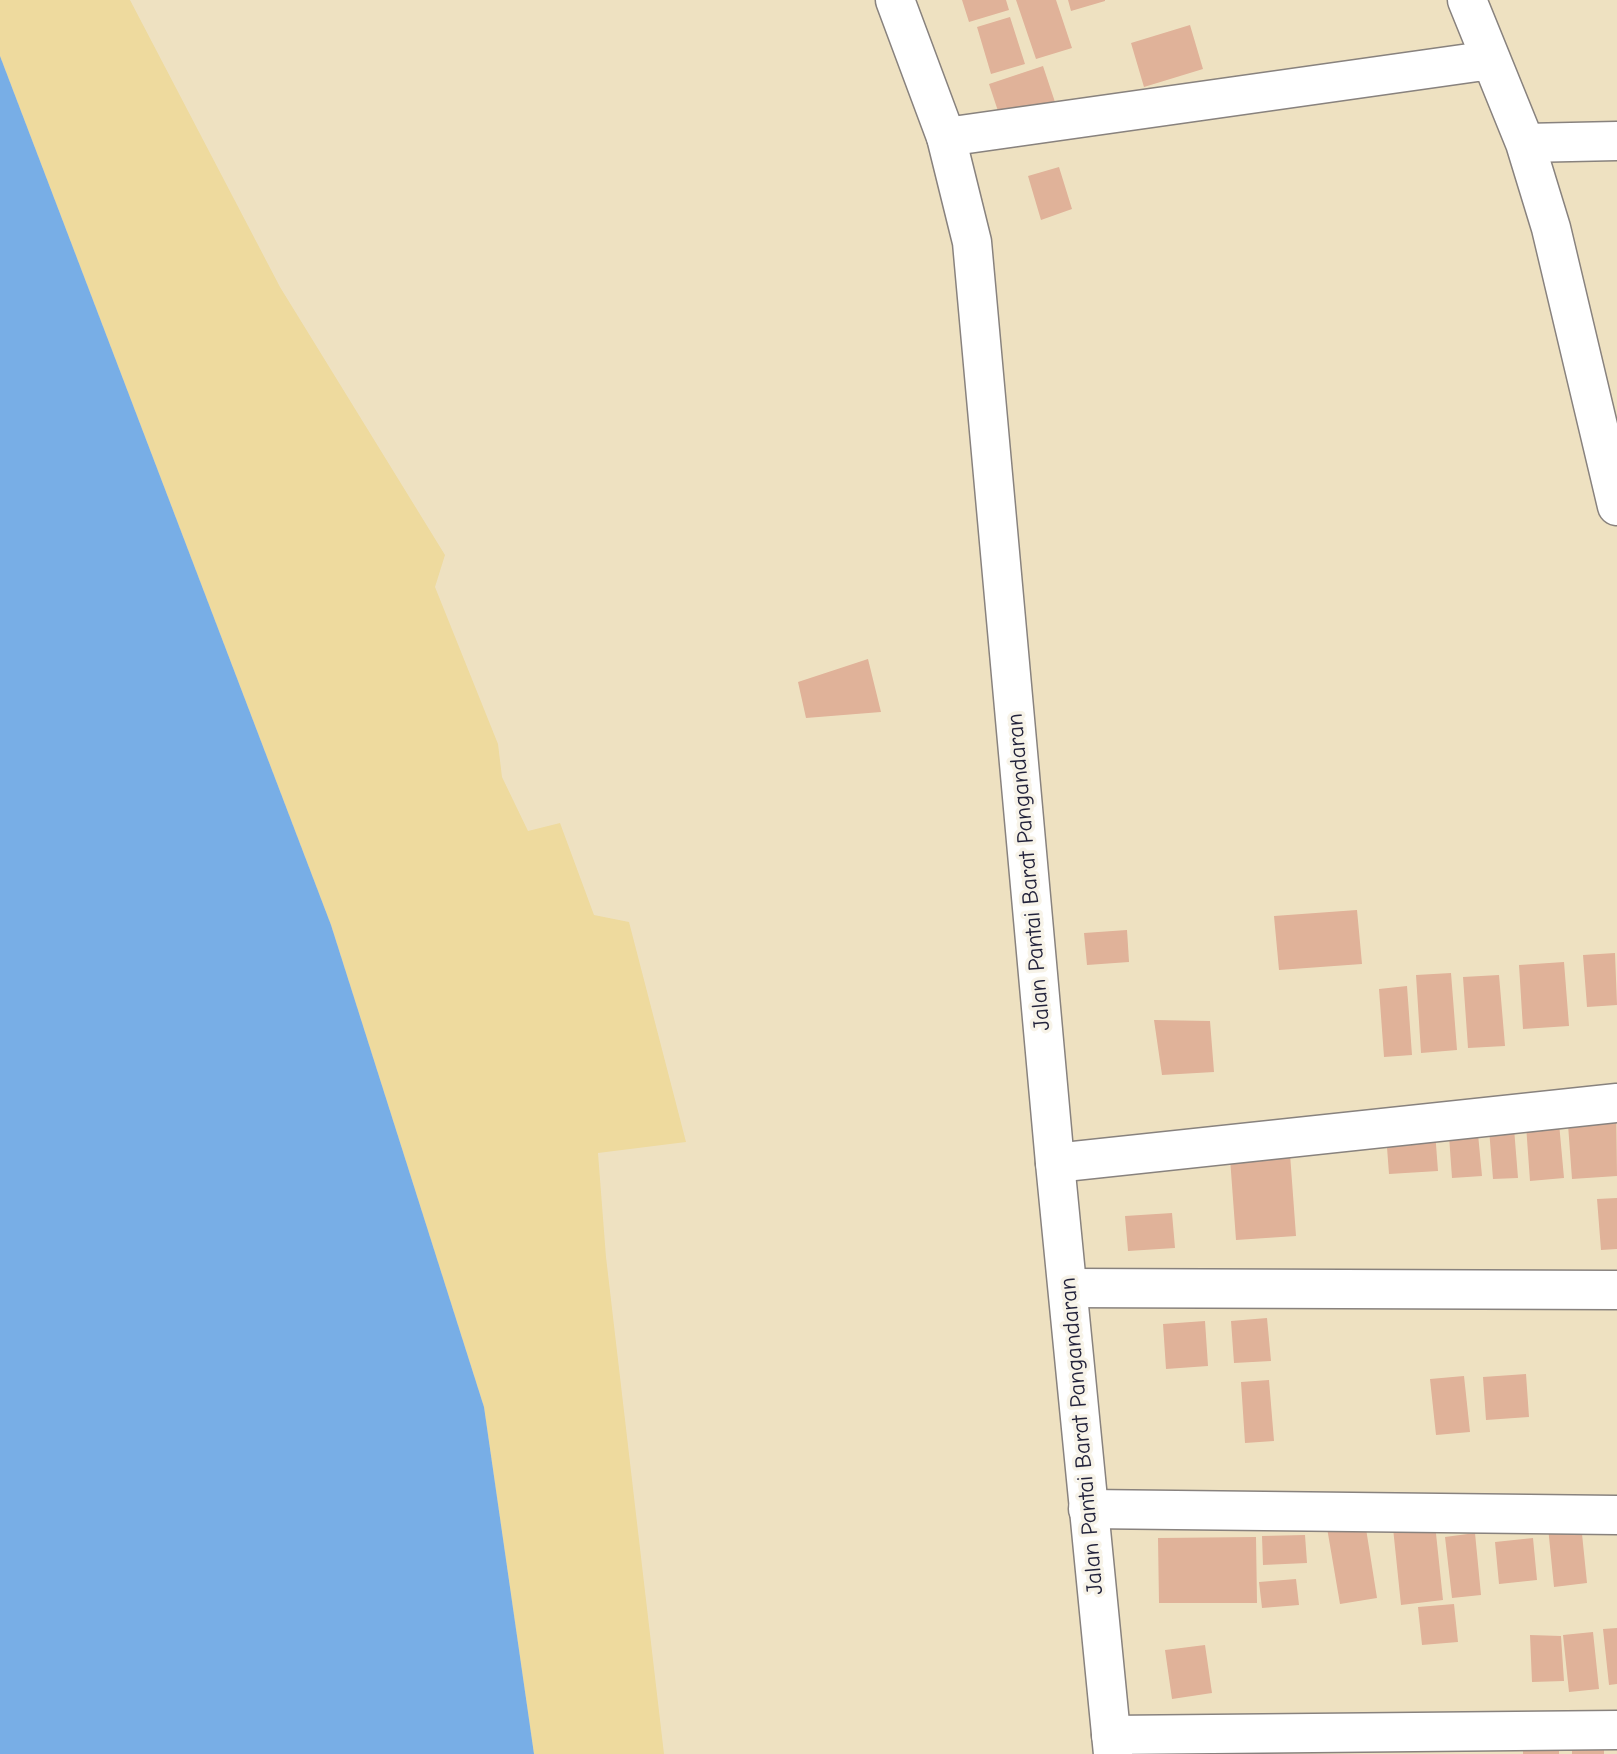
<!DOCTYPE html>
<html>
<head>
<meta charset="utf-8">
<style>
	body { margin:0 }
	canvas { display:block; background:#eee1c1 }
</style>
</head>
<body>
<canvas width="1617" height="1754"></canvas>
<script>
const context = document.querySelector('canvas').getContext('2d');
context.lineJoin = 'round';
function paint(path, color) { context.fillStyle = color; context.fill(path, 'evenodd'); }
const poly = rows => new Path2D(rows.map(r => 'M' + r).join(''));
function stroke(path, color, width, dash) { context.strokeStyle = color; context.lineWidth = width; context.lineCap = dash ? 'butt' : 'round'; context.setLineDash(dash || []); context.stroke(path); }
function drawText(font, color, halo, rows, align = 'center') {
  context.font = font + ' "Comic Neue",sans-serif'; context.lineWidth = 7; context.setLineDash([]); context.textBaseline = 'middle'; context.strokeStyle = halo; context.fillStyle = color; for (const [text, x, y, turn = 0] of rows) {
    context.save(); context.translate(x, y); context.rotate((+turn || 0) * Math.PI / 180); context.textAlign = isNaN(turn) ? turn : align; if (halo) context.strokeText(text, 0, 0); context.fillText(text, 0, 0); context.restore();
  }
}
paint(poly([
	[0,0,130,0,280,287,445,555,435,587,498,744,502,777,528,831,560,823,594,915,629,922,686,1142,598,1153,606,1257,664,1754,534,1754,484,1407,331,925,0,56]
]), '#eeda9e');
paint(poly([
	[0,56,331,925,484,1407,534,1754,0,1754]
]), '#78aee6');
paint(poly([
	[962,0,1006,0,1009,10,969,22],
	[1016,0,1056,0,1072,48,1036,59],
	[1068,0,1105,0,1105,1,1071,11],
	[1010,17,1025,64,991,74,977,27],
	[1190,25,1203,69,1144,87,1131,43],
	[1043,66,1055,102,1001,120,989,84],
	[1059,167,1072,209,1041,220,1028,176],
	[868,659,881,712,806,718,798,682],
	[1357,910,1362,964,1279,970,1274,916],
	[1127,930,1129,962,1087,965,1084,933],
	[1615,953,1617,1005,1587,1007,1583,955],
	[1564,962,1569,1026,1523,1029,1519,965],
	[1451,973,1457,1050,1421,1053,1416,975],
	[1499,975,1505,1046,1468,1048,1463,977],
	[1407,986,1412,1055,1384,1057,1379,989],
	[1154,1020,1210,1021,1214,1072,1162,1075],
	[1616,1107,1617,1176,1572,1179,1567,1111],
	[1559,1123,1564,1178,1530,1181,1526,1125],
	[1514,1128,1518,1178,1493,1179,1489,1129],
	[1435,1131,1438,1171,1389,1174,1386,1134],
	[1478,1134,1482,1176,1452,1178,1449,1136],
	[1290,1154,1296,1236,1236,1240,1230,1158],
	[1617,1198,1617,1249,1601,1250,1597,1199],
	[1172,1213,1175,1248,1128,1251,1125,1216],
	[1267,1318,1271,1361,1234,1363,1231,1321],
	[1205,1321,1208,1366,1166,1369,1163,1324],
	[1526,1374,1529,1417,1486,1420,1483,1377],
	[1464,1376,1470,1432,1436,1435,1430,1379],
	[1269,1380,1274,1441,1245,1443,1241,1382],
	[1364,1516,1377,1598,1340,1604,1326,1522],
	[1435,1524,1443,1600,1401,1605,1393,1528],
	[1581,1524,1587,1583,1554,1587,1548,1527],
	[1475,1533,1481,1595,1452,1598,1445,1537],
	[1305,1535,1307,1563,1263,1565,1262,1536],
	[1256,1537,1257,1603,1159,1603,1158,1538],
	[1533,1538,1537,1580,1499,1584,1495,1542],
	[1296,1579,1299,1605,1262,1608,1259,1582],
	[1454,1604,1458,1642,1422,1645,1418,1607],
	[1617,1628,1617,1684,1609,1685,1603,1629],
	[1593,1632,1599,1689,1569,1692,1563,1635],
	[1530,1635,1561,1636,1564,1681,1532,1682],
	[1205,1645,1212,1693,1172,1699,1165,1650],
	[1604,1737,1604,1754,1572,1754,1572,1738],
	[1523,1742,1559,1743,1559,1754,1523,1754]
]), '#e0b299');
const minor = poly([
	[1467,0,1525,143,1551,228,1617,506],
	[946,137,1491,60],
	[1525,143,1617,141],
	[1055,1163,1617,1103],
	[1068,1288,1617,1290],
	[1088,1509,1617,1515],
	[1111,1735,1617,1730]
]);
const tertiary = poly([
	[895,0,946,137,972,242,1055,1163,1113,1754]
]);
stroke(minor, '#88827e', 41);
stroke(tertiary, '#88827e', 41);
stroke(minor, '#fff', 38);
stroke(tertiary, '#fff', 38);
drawText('23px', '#22223b', '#f7f3e8', [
	["Jalan Pantai Barat Pangandaran",1029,872,-95],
	["Jalan Pantai Barat Pangandaran",1082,1436,-95]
]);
</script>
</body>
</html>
